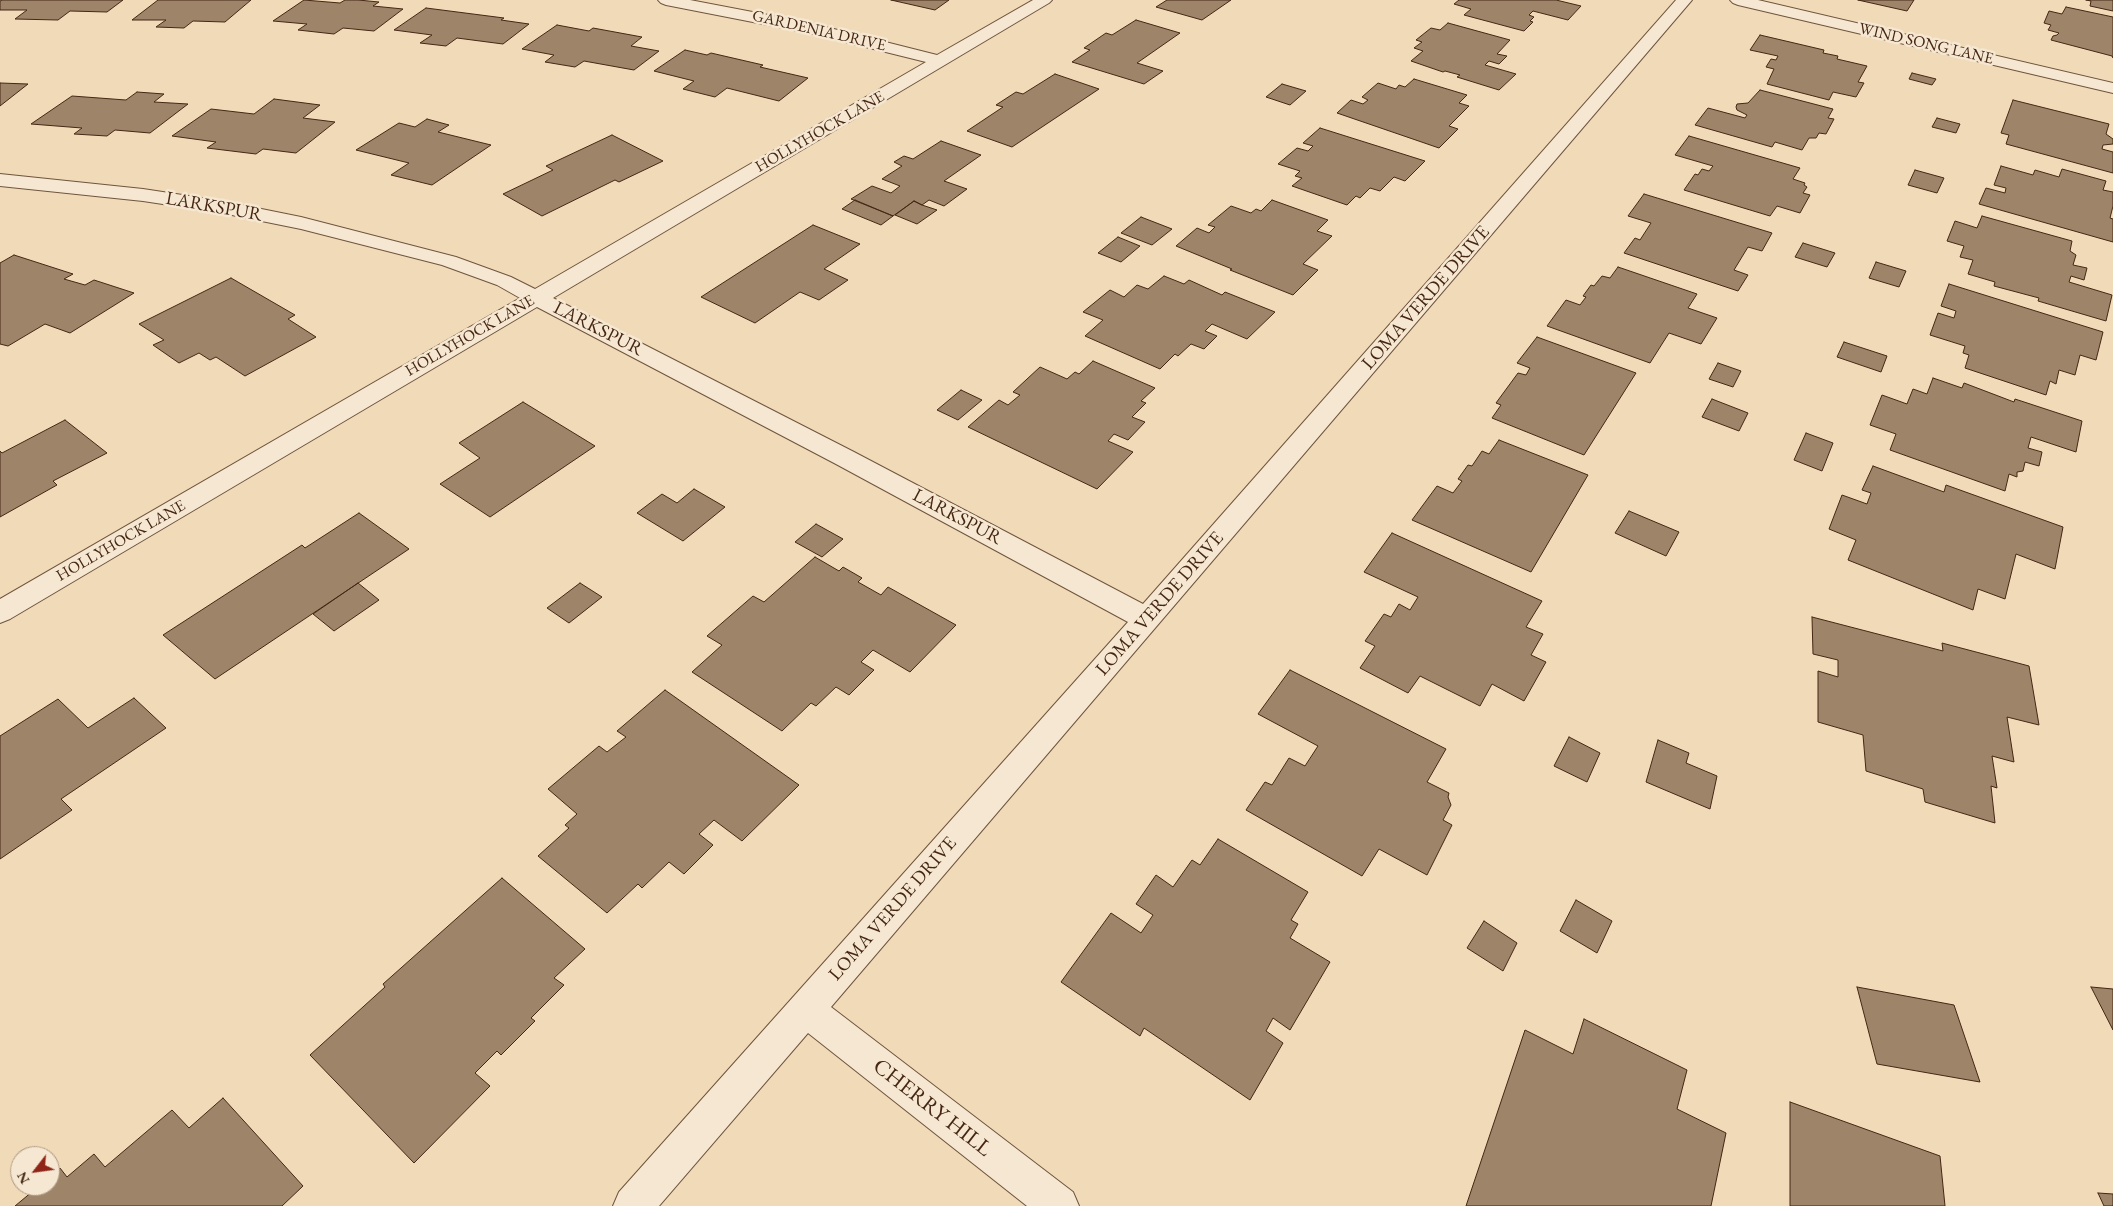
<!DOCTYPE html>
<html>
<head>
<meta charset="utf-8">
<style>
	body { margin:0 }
	#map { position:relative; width:2113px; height:1206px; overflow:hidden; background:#f0dab8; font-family:"EB Garamond",serif }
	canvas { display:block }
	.north { position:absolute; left:10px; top:1146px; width:50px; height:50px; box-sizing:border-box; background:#f5e7d1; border:1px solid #af9a85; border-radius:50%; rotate:240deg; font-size:14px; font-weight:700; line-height:20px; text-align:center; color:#452714 }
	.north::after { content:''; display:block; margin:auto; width:18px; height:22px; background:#8f2418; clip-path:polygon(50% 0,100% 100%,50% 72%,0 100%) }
</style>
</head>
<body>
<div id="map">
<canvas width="2113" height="1206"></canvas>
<div class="north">N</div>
</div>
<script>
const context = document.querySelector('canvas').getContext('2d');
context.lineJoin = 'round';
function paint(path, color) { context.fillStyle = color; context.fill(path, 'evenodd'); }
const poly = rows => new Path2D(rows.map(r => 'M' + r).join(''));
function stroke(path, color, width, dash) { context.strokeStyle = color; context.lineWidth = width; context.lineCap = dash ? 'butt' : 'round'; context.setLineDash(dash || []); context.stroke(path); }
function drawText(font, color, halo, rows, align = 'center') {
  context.font = font + ' "EB Garamond",serif'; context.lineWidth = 5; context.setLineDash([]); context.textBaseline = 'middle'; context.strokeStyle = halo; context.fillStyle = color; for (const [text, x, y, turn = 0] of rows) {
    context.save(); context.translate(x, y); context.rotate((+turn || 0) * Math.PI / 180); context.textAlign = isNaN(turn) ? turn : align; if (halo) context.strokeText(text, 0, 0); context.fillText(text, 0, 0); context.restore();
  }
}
const building = poly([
	[2,0,123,0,107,12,70,11,58,20,15,19,27,10,0,10,0,1,2,0],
	[158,0,251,0,225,22,193,21,184,28,156,27,166,20,132,20,158,0],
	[304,0,340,3,345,0,358,0,379,2,373,6,403,9,374,31,343,28,334,34,298,30,307,24,273,21,304,0],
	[891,0,949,0,935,10,891,0],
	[1167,0,1231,0,1202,20,1156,7,1167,0],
	[1459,0,1556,0,1581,6,1568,20,1533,11,1529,15,1534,17,1530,21,1533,22,1524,31,1464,15,1471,9,1454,4,1459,0],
	[1858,0,1914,0,1907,11,1858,0],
	[2086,0,2113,0,2113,11,2090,6,2091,1,2086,0],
	[2066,7,2113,17,2113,58,2112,56,2051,40,2053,36,2057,35,2059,33,2048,30,2051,25,2044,23,2049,11,2062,14,2066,7],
	[426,8,504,18,501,20,529,24,503,44,457,38,446,46,420,43,432,35,394,30,426,8],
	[1136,20,1180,33,1137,63,1163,71,1144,84,1072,62,1090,50,1084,48,1106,33,1112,35,1136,20],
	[1448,23,1510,40,1497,54,1507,56,1499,64,1489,61,1485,65,1516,74,1499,90,1457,77,1460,75,1445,71,1443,72,1411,61,1423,51,1414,48,1422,42,1416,40,1431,28,1440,30,1448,23],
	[557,25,589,31,593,28,642,37,631,46,659,51,634,70,584,61,575,67,545,62,554,55,522,49,557,25],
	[1760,35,1824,50,1823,53,1838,56,1837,59,1867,66,1858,82,1864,83,1856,97,1833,92,1829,100,1767,84,1774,69,1766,67,1771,59,1776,60,1778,56,1750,50,1760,35],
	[685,50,707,55,711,53,763,65,760,67,808,78,779,101,727,88,715,97,683,89,694,81,654,71,685,50],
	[1912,73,1936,79,1932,85,1909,79,1912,73],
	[1055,74,1099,89,1012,147,967,131,1003,107,996,105,1016,92,1023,94,1055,74],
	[1414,79,1467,95,1459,103,1469,106,1449,126,1458,129,1439,148,1337,113,1351,100,1363,104,1368,100,1362,97,1378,83,1396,89,1399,85,1405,87,1414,79],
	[0,83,28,84,0,106,0,83],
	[1282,84,1306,91,1290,105,1266,97,1282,84],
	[1760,90,1833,109,1828,118,1834,119,1826,134,1819,133,1816,138,1809,138,1802,150,1775,142,1772,147,1695,125,1708,108,1745,118,1747,115,1737,110,1736,107,1737,104,1748,103,1760,90],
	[137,92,164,94,154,102,188,104,150,133,115,130,107,136,74,134,82,128,31,124,72,96,126,100,137,92],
	[274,99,320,105,303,118,335,122,296,153,263,149,256,154,207,148,216,142,172,136,211,109,254,114,274,99],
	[2013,100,2109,124,2106,134,2113,139,2113,144,2103,145,2102,149,2113,152,2113,173,2006,144,2009,135,2001,133,2013,100],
	[1937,118,1960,124,1956,133,1932,127,1937,118],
	[427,119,449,125,438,132,491,145,432,185,391,175,409,163,356,150,399,123,415,127,427,119],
	[1320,128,1425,161,1405,181,1394,177,1380,191,1370,188,1360,198,1356,196,1347,205,1292,186,1302,178,1295,176,1300,171,1278,164,1297,148,1308,151,1313,146,1303,143,1320,128],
	[612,135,663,161,619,182,615,180,542,216,503,194,553,170,546,166,612,135],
	[1689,136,1800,168,1793,179,1805,183,1804,185,1807,187,1803,193,1810,195,1800,213,1777,206,1770,216,1684,190,1695,174,1698,175,1702,169,1709,171,1713,166,1675,155,1689,136],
	[941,141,981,155,944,181,967,189,944,206,929,200,922,205,914,201,893,216,851,199,872,186,891,193,900,186,882,179,902,166,894,162,904,156,913,159,941,141],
	[2001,166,2033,175,2035,170,2059,177,2062,169,2106,181,2103,190,2113,192,2113,206,2110,218,2113,219,2113,242,1979,204,1986,188,2005,193,2006,188,1994,185,2001,166],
	[1915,170,1944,178,1937,193,1908,185,1915,170],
	[1644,194,1772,233,1762,251,1748,247,1734,270,1748,275,1738,291,1624,253,1635,238,1640,240,1651,223,1628,216,1644,194],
	[855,200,893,216,881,225,842,209,855,200],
	[1272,200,1328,220,1317,231,1332,236,1303,264,1318,270,1293,295,1230,270,1232,269,1176,246,1197,228,1209,233,1215,227,1208,225,1231,206,1251,213,1256,209,1261,211,1272,200],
	[914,201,922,205,937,210,917,224,895,215,914,201],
	[1982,216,2072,241,2070,251,2076,255,2073,265,2087,268,2084,280,2071,276,2069,282,2112,295,2106,321,2038,301,2039,298,1994,286,1995,282,1968,274,1973,260,1960,257,1964,246,1947,241,1955,221,1977,228,1982,216],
	[1141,217,1172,229,1152,245,1121,233,1141,217],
	[813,225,860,244,824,269,848,280,819,300,800,292,755,323,701,297,813,225],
	[1118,237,1140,246,1121,262,1098,253,1118,237],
	[1803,243,1835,253,1827,267,1795,257,1803,243],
	[14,255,73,274,64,279,85,285,94,280,134,293,70,333,45,324,8,346,0,344,0,263,14,255],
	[1876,262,1906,271,1899,287,1869,278,1876,262],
	[1618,267,1697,294,1688,308,1717,318,1701,344,1669,333,1650,363,1547,326,1566,300,1580,305,1586,297,1583,296,1591,285,1594,286,1602,276,1610,278,1618,267],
	[1164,276,1184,284,1189,280,1222,295,1225,292,1275,312,1247,339,1212,324,1205,331,1217,336,1204,349,1191,344,1178,356,1175,354,1160,369,1085,336,1103,320,1083,312,1110,290,1124,297,1137,285,1148,289,1164,276],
	[231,278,295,315,288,319,316,337,245,376,216,357,210,360,199,353,179,363,153,345,164,340,139,324,231,278],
	[1949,284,2103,332,2096,360,2080,355,2075,375,2059,370,2056,384,2050,381,2046,395,1965,368,1969,355,1963,353,1965,346,1930,335,1938,313,1954,318,1956,311,1941,306,1949,284],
	[1537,337,1636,373,1584,455,1492,418,1501,405,1496,403,1518,373,1526,375,1530,368,1517,363,1537,337],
	[1844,342,1887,356,1881,372,1837,357,1844,342],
	[1093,361,1155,388,1141,401,1146,403,1132,417,1145,422,1128,440,1114,434,1108,441,1133,452,1097,489,968,427,999,400,1008,405,1020,395,1013,392,1040,367,1067,379,1075,372,1079,374,1093,361],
	[1718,363,1741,371,1733,387,1709,379,1718,363],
	[1933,378,1962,388,1964,383,2014,402,2015,399,2082,421,2076,452,2031,437,2028,448,2042,452,2039,466,2025,462,2023,471,2017,472,2017,477,2009,474,2005,491,1890,450,1896,434,1870,425,1882,395,1907,404,1913,389,1927,394,1933,378],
	[961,390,982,400,958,420,937,410,961,390],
	[1712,399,1748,413,1739,431,1702,417,1712,399],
	[523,402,595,446,490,517,440,484,480,458,459,443,523,402],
	[65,420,107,453,53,481,57,485,0,517,0,451,2,453,65,420],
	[1806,433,1833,443,1822,471,1794,460,1806,433],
	[1499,440,1588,475,1531,572,1412,520,1437,486,1453,493,1462,481,1458,479,1468,465,1472,466,1482,451,1489,454,1499,440],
	[1873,466,1944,492,1946,485,2063,527,2055,569,2016,554,2005,599,1978,589,1973,610,1848,560,1856,540,1829,529,1842,495,1867,504,1871,493,1862,490,1873,466],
	[694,489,725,507,683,541,637,513,662,494,677,503,694,489],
	[1629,511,1679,532,1666,556,1615,533,1629,511],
	[359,513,409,549,215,679,163,635,302,545,305,548,359,513],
	[816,524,843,539,822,557,795,542,816,524],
	[1392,533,1542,601,1526,627,1543,634,1531,655,1546,662,1524,701,1492,684,1480,706,1420,676,1408,693,1360,668,1375,646,1365,641,1384,614,1391,617,1399,604,1410,610,1418,597,1364,572,1392,533],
	[815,557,839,571,843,567,862,578,858,582,881,595,888,587,956,625,910,672,873,650,861,662,874,670,849,695,836,687,816,706,811,703,782,731,692,672,722,645,707,636,753,596,764,602,815,557],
	[358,583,379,600,334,631,313,614,358,583],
	[580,583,602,597,569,623,547,608,580,583],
	[1812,617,1943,651,1942,643,2029,666,2039,725,2007,717,2014,762,1992,756,1997,788,1991,786,1995,823,1925,802,1923,789,1866,771,1863,735,1818,722,1818,671,1838,677,1838,660,1813,654,1812,617],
	[1290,670,1446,749,1427,782,1449,793,1448,797,1451,805,1443,820,1452,825,1427,875,1379,849,1362,876,1246,810,1265,782,1272,785,1289,758,1305,766,1318,746,1258,714,1290,670],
	[665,690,799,785,742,841,714,820,699,834,713,845,684,874,669,862,642,888,638,884,607,913,538,856,569,828,565,825,577,814,548,789,599,746,607,752,626,737,617,731,665,690],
	[134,698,166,728,61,799,72,810,0,859,0,736,58,699,88,728,134,698],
	[1569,737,1600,753,1587,782,1554,766,1569,737],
	[1658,740,1689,753,1686,763,1717,776,1710,809,1646,782,1658,740],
	[1218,839,1308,892,1291,920,1298,924,1290,938,1330,962,1290,1030,1273,1018,1266,1031,1283,1043,1250,1100,1144,1028,1140,1036,1061,982,1111,913,1141,933,1153,915,1136,904,1156,875,1173,887,1192,860,1200,865,1218,839],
	[502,878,585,949,554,978,564,985,531,1018,535,1021,501,1055,497,1051,475,1073,490,1086,414,1163,310,1055,385,987,383,984,502,878],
	[1576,900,1612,921,1597,953,1560,931,1576,900],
	[1484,921,1517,943,1503,971,1467,948,1484,921],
	[1857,987,1954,1005,1980,1082,1877,1064,1857,987],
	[2091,987,2113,989,2113,1030,2091,987],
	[1584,1019,1687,1070,1677,1109,1726,1133,1711,1206,1466,1206,1525,1030,1573,1054,1584,1019],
	[223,1098,303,1186,282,1206,15,1206,39,1186,50,1186,50,1177,60,1168,67,1177,94,1154,105,1167,172,1110,189,1128,223,1098],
	[1790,1102,1940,1156,1945,1206,1790,1206,1790,1102],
	[2098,1193,2113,1194,2113,1206,2104,1206,2098,1193]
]);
paint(building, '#9e8469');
stroke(building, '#452714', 1);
const minor = poly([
	[658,0,690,0,810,23,937,55,1033,0,1052,0,1049,3,553,298,854,452,1143,604,1676,0,1692,0,831,1007,1073,1192,1079,1206,1027,1206,808,1033,659,1206,613,1206,619,1192,1128,622,836,464,537,307,10,619,0,623,0,599,520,298,497,285,442,265,301,229,222,213,143,201,0,186,0,174,143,189,222,201,301,217,456,257,511,277,535,289,926,62,809,33,666,5,661,3,658,0],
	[1730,0,1758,0,2113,83,2113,93,1738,5,1733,3,1730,0]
]);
stroke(minor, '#70543d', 2);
paint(minor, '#f5e7d1');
drawText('16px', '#452714', '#f5e7d1', [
	["GARDENIA DRIVE",819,31,13],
	["WIND SONG LANE",1926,44,13],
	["HOLLYHOCK LANE",820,132,-30],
	["HOLLYHOCK LANE",470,336,-30],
	["HOLLYHOCK LANE",121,541,-30]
]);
drawText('19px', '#452714', '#f5e7d1', [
	["LARKSPUR",214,207,10],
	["LOMA VERDE DRIVE",1426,298,-49],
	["LARKSPUR",598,329,27],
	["LARKSPUR",957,517,28],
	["LOMA VERDE DRIVE",1160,604,-49],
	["LOMA VERDE DRIVE",893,909,-49]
]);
drawText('22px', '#452714', '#f5e7d1', [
	["CHERRY HILL",932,1108,38]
]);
</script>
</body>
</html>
